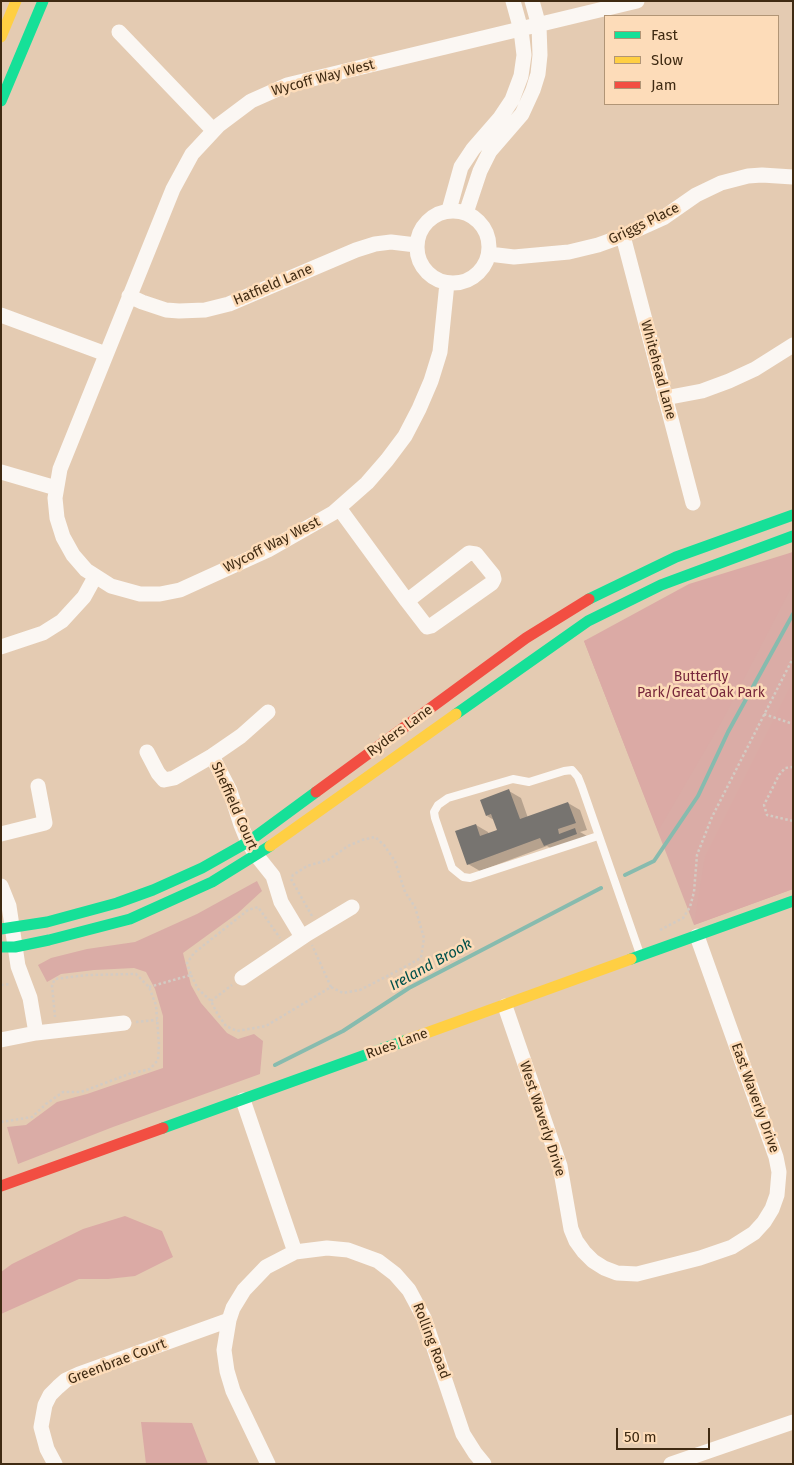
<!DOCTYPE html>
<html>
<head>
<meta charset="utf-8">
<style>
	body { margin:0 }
	#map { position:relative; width:794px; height:1465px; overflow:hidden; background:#e4cbb2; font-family:"Fira Sans",sans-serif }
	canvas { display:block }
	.frame { position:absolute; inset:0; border:2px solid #3f2a12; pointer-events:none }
	.legend { position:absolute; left:604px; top:15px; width:175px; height:90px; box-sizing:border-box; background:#fddcb9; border:1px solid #b19576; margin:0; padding:6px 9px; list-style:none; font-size:15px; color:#3f2a12 }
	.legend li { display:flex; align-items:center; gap:10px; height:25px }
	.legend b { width:25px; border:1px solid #b19576 }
	.scale { position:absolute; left:616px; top:1428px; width:94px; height:22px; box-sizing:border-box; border:2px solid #3f2a12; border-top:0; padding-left:6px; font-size:15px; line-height:18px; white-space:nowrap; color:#3f2a12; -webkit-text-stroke:4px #fddcb9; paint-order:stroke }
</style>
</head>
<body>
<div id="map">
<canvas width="794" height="1465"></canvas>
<div class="frame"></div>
<ul class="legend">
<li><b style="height:6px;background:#16e098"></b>Fast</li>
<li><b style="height:6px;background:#ffcf43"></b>Slow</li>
<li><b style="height:6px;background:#f24e42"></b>Jam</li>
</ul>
<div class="scale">50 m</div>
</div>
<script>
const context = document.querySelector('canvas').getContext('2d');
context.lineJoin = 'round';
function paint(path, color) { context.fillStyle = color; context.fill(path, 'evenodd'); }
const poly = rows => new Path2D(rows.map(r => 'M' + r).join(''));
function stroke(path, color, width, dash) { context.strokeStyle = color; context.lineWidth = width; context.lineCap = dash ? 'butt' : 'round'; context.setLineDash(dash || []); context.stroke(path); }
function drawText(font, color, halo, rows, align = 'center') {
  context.font = font + ' "Fira Sans",sans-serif'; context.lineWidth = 5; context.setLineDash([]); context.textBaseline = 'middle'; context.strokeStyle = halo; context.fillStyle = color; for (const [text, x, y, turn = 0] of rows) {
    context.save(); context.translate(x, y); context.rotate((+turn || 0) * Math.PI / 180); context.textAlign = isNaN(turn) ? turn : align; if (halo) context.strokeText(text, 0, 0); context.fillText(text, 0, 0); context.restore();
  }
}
paint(poly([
	[793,552,793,889,694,925,584,641],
	[257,881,262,891,238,913,183,953,191,985,201,1003,227,1033,238,1039,254,1034,263,1041,260,1074,113,1127,18,1164,7,1127,26,1125,57,1102,87,1094,163,1068,163,1016,155,989,146,972,134,968,94,970,61,974,47,982,38,965,51,958,87,949,135,942,197,914]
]), '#daaca6');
paint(poly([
	[793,552,793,584,722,721,658,831,584,641,689,584],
	[793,680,793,889,694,925,705,856],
	[125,1216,162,1231,173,1257,135,1276,108,1279,79,1279,1,1314,1,1272,12,1264,83,1229],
	[141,1422,192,1423,208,1464,146,1464]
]), '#dbaaa5');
paint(poly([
	[509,791,521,798,528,818,568,803,580,810,587,830,580,832,587,836,557,852,547,846,480,871,468,864,476,825,488,832,489,834,498,831,494,820,487,816]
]), '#0003');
stroke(poly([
	[625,875,654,861,698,796,728,732,793,614],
	[275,1065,343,1031,409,988,601,888]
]), '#87bbae', 4);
paint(poly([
	[509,789,520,819,568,802,576,823,558,829,559,834,575,828,577,834,544,846,540,838,467,865,455,831,476,824,480,836,497,830,491,814,486,816,480,800]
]), '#777470');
stroke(poly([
	[764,714,793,724],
	[793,767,785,768,779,775,764,805,767,815,793,821],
	[312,916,291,879,293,875,307,866,328,860,348,846,362,840,375,837,384,845,395,861,405,892,415,907,424,938,421,958,399,970,360,990,343,993,331,987],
	[660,930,683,918,690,907,694,892,697,855,712,817,793,658],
	[191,975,198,989,211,1001,218,1015,226,1026,237,1031,266,1026,331,987,312,945],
	[1,985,10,984],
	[149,987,191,975,187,963,194,953,248,910,258,907,280,938],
	[211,1001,232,985],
	[136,1022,157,1020],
	[1,1122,32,1117,46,1104,63,1092,81,1092,129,1074,150,1069,158,1060,159,1045,156,1005,149,987,136,974,87,975,55,979,52,985,55,1017]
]), '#d3cbc3', 2.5, [2.5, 2.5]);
stroke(poly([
	[598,836,470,878,463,877,452,868,435,818,434,812,438,805,448,798,513,779,529,782,564,771,572,770,578,777,582,787,640,954]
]), '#fbf7f3', 8);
stroke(poly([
	[119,32,213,130],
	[449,210,461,167,473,149,500,118,512,100,521,76,524,55,521,30,513,1],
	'417 247a36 36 0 1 1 72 0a36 36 0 1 1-72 0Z',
	[466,213,480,171,490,151,522,114,533,90,538,74,540,55,539,26,532,1],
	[623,236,693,503],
	[489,254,514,257,569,252,598,245,623,236,663,218,696,195,721,183,748,176,762,175,793,177],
	[447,283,440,352,431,381,419,409,405,436,387,460,367,483,333,513,268,550,180,590,160,594,140,594,111,586,86,570,73,555,63,537,57,518,55,498,60,469,173,189,192,154,219,125,251,101,287,85,637,1],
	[129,296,142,302,166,310,179,311,205,310,229,304,356,250,375,244,391,242,416,245],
	[1,315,106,354],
	[665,398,702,391,729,381,755,369,793,345],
	[1,472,56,488],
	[339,508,407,601],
	[469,553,476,554,493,575,494,579,492,583,431,626,427,627,407,601,469,553],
	[1,647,43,633,62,621,84,597,95,577],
	[147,752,158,773,164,780,174,778,212,756,241,736,268,712],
	[212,756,230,791,241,825,248,842,257,856,273,876,281,902,302,937],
	[1,834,45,823,38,786],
	[1,886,9,906,18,966,30,998,36,1033],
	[242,978,307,934,352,907],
	[505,1006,560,1166,571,1229,576,1241,584,1252,593,1261,604,1268,617,1273,637,1274,700,1258,732,1247,754,1233,764,1222,772,1209,777,1195,779,1172,776,1157,697,936],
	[1,1040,36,1033,124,1023],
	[243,1100,295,1252],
	[55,1464,47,1449,41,1427,45,1405,50,1395,58,1387,66,1380,79,1374,229,1320],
	[268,1464,233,1391,227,1371,224,1350,229,1320,233,1308,244,1290,266,1267,295,1252,327,1248,348,1250,378,1261,395,1274,409,1290,424,1318,463,1434,475,1453,484,1464],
	[671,1464,793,1422]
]), '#fbf7f3', 15);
stroke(poly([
	[1,101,43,1],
	[589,599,676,557,793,515],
	[456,714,588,621,661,585,793,536],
	[1,929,47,922,117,903,153,890,202,868,248,842,316,792],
	[1,947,15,947,49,940,130,919,212,882,270,846],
	[631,959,793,901],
	[163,1128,407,1040]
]), '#16e098', 11);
stroke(poly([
	[1,37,16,1],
	[270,846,456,714],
	[407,1040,631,959]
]), '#ffcf43', 11);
stroke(poly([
	[316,792,526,638,589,599],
	[1,1186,163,1128]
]), '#f24e42', 11);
drawText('14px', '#3f2a12', '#fddcb9', [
	["Wycoff Way West",323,78,-15],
	["Griggs Place",644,224,-26],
	["Hatfield Lane",273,285,-23],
	["Whitehead Lane",658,370,75],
	["Wycoff Way West",272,545,-27],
	["Ryders Lane",400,731,-36],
	["Sheffield Court",234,806,66],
	["Rues Lane",397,1044,-20],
	["East Waverly Drive",755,1098,70],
	["West Waverly Drive",542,1119,72],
	["Rolling Road",431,1341,69],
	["Greenbrae Court",117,1362,-21]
]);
drawText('14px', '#76263b', '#fddcb9', [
	["Butterfly",701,677],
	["Park/Great Oak Park",701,693]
]);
drawText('italic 15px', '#00504b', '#fddcb9', [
	["Ireland Brook",431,965,-29]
]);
</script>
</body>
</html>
